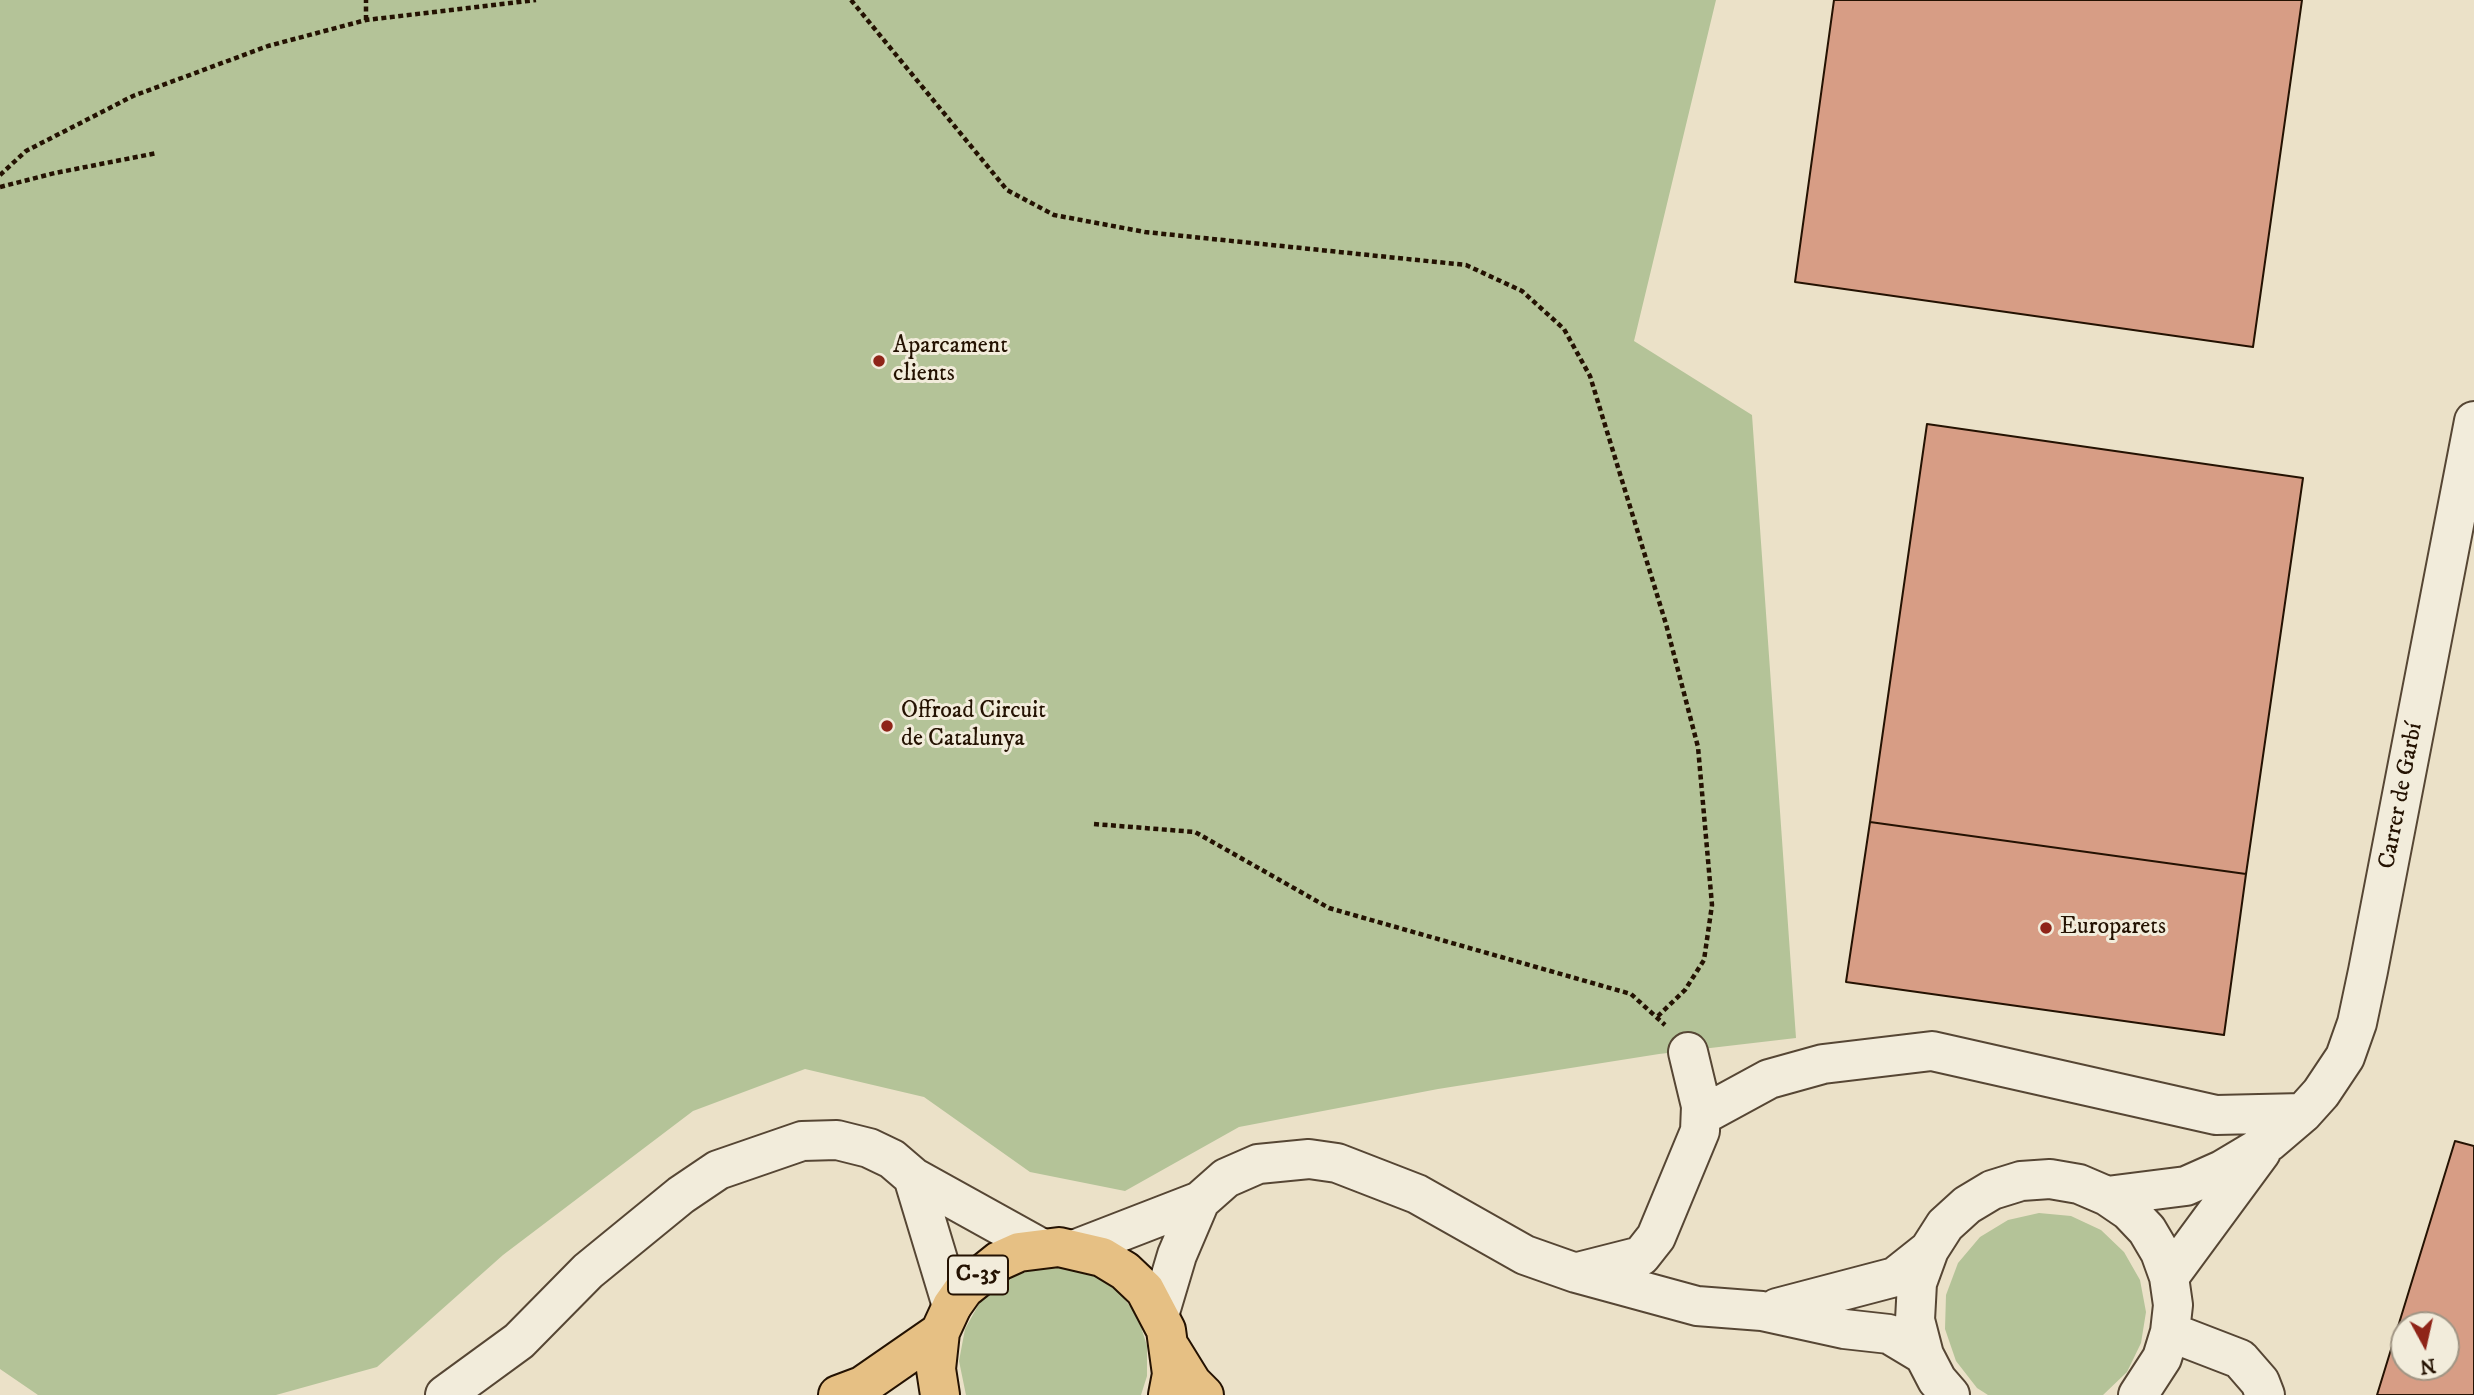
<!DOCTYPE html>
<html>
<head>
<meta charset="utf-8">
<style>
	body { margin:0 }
	#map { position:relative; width:2474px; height:1395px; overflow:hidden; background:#ebe1c8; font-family:"IM FELL DW Pica",serif }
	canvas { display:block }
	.north { position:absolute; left:2390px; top:1311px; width:70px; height:70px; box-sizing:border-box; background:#f2ecdb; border:2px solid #a09584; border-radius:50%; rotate:172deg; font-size:19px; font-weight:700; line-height:28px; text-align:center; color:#241202 }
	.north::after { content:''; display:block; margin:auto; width:24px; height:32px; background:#8f2418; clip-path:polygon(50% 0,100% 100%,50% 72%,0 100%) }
</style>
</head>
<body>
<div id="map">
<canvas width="2474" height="1395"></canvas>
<div class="north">N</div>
</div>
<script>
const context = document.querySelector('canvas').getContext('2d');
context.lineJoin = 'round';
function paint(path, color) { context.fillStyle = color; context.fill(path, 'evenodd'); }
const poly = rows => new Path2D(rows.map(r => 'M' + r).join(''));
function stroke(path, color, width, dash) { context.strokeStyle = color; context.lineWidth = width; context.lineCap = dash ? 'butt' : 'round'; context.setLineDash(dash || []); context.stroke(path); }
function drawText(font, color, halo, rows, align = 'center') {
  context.font = font + ' "IM FELL DW Pica",serif'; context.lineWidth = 6; context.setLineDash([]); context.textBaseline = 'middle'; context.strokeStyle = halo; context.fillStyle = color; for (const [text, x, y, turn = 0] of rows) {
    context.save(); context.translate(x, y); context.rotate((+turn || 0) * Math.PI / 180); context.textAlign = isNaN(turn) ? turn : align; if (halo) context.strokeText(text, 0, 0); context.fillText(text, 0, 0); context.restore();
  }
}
paint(poly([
	[0,0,1716,0,1634,341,1752,415,1796,1038,1659,1054,1438,1089,1239,1127,1125,1191,1030,1172,924,1097,805,1069,693,1111,503,1255,377,1367,276,1395,38,1395,0,1369],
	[2039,1213,2071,1216,2101,1230,2124,1252,2140,1280,2146,1312,2141,1343,2127,1372,2103,1395,1988,1395,1977,1388,1956,1361,1945,1329,1946,1295,1958,1263,1980,1237,2008,1220],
	[1066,1267,1095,1276,1120,1293,1138,1317,1147,1346,1147,1376,1141,1395,966,1395,959,1361,965,1329,980,1302,1004,1280,1034,1269]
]), '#b4c398');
const building = poly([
	[1834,0,2302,0,2253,347,1795,282,1834,0],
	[1927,424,2303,478,2246,874,1870,822,1927,424],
	[1870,822,2246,874,2224,1035,1846,982,1870,822],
	[2455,1141,2474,1146,2474,1395,2377,1395,2455,1141],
	[2404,1325,2446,1325,2446,1367,2404,1367,2404,1325]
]);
paint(building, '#d79d85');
stroke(building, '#241202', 2);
const minor = poly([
	[1701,1116,1769,1079,1823,1064,1932,1051,2216,1115,2303,1113],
	[913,1177,952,1306],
	[2107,1196,2186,1186,2222,1170,2269,1142,2303,1113,2321,1093,2345,1057,2357,1023,2368,971,2474,421],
	[1076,1249,1200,1201,1226,1178,1258,1164,1309,1159,1337,1163,1417,1194,1525,1255,1576,1273,1697,1306,1762,1311,1844,1329,1889,1334,1924,1355],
	[1578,1272,1641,1256,1656,1237,1700,1131,1701,1106,1688,1052],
	[2169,1277,2261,1152],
	[1777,1308,1895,1277,1929,1250],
	[1160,1312,1177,1255,1200,1201],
	[2170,1332,2240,1359,2260,1382,2265,1395],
	[445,1395,519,1341,588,1271,681,1195,718,1170,802,1141,837,1140,869,1148,892,1159,913,1177,1041,1248],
	[1950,1395,1937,1380,1924,1355,1915,1320,1917,1283,1929,1250,1945,1225,1967,1205,1992,1190,2021,1181,2050,1179,2079,1184,2107,1196,2129,1211,2147,1230,2160,1252,2169,1277,2173,1305,2170,1332,2162,1358,2138,1395]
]);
const highway = poly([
	[1171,1349,1192,1383,1204,1395],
	[838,1395,862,1386,940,1332],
	[940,1395,936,1369,940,1332,952,1306,964,1289,999,1261,1019,1252,1059,1247,1102,1257,1125,1271,1145,1290,1166,1330,1172,1374,1168,1395]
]);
stroke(minor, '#564634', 42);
stroke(highway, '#241202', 42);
stroke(poly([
	[851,0,1007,190,1054,215,1145,232,1466,265,1522,291,1564,329,1590,376,1666,624,1698,747,1712,905,1704,960,1685,990,1658,1016],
	[366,20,366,0],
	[0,175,26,151,133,96,268,46,366,20,536,0],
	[0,187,55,173,157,153],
	[1094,824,1195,832,1329,908,1631,994,1665,1025]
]), '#241202', 4.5, [5, 3.5]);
stroke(minor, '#f2ecdb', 38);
stroke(highway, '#e6c084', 38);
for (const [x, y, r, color] of [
	[879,361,7,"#8f2418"],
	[887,726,7,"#8f2418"],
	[2046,928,7,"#8f2418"]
]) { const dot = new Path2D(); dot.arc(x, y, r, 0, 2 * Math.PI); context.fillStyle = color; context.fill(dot); stroke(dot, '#f2ecdb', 2.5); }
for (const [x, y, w] of [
	[978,1275,60]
]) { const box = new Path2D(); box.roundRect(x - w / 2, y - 19.5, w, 39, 5); context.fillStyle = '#f2ecdb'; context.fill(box); stroke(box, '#241202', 2); }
drawText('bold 23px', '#241202', null, [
	["C-35",978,1275]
]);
drawText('24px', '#241202', '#f2ecdb', [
	["Aparcament",893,347],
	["clients",893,375],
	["Offroad Circuit",901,712],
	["de Catalunya",901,740],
	["Europarets",2060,928]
], 'left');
drawText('24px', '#241202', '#f2ecdb', [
	["Carrer de Garbí",2402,796,-79]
]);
</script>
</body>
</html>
